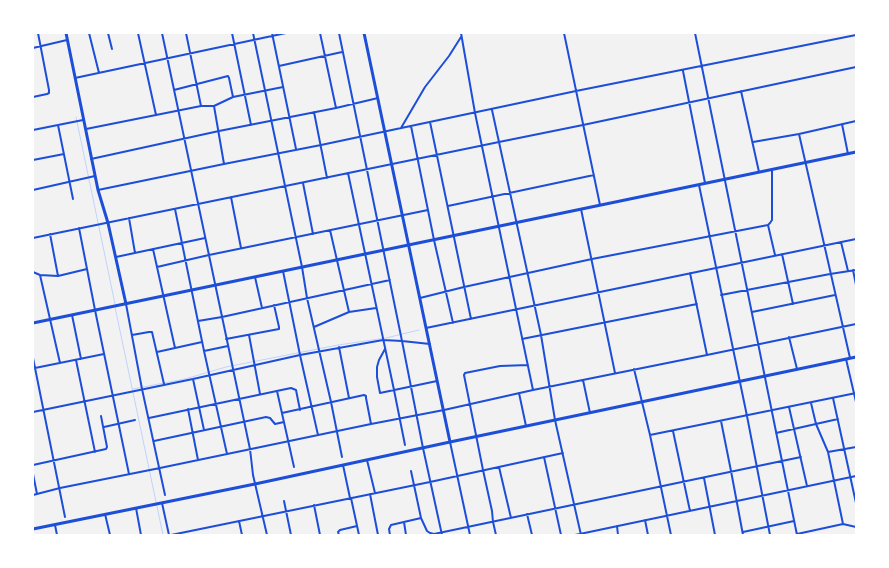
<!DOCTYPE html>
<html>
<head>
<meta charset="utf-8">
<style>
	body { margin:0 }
	#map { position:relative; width:889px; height:568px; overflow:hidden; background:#f2f2f2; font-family:Jost,sans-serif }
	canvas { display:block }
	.frame { position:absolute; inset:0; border:34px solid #fff; pointer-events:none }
</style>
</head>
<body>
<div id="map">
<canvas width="889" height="568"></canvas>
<div class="frame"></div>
</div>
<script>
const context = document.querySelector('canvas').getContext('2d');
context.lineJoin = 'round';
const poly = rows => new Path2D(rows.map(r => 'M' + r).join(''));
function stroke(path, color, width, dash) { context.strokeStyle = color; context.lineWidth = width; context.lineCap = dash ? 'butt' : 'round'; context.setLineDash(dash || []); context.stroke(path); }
stroke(poly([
	[76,117,115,304],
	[115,307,163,535],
	[133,389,185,379,226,367,338,345,386,338,419,330]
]), '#bfd3fe', 1);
stroke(poly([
	[89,33,99,73],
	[108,33,112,49],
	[138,33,156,115],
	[162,33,250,449,253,475,267,535],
	[186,33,201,106],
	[232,33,251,125],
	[253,33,302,267,307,298,331,402,342,457],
	[272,33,296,149],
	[320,33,336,108],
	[339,33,402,341,423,448,442,535],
	[461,33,475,113,533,390],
	[564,33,600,205],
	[695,33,797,535],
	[33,48,67,40],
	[279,66,342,52],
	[683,71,705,183],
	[75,78,286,33],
	[174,90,228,76,229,78,233,97],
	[741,91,759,172],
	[33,97,47,94,49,93,49,90,38,33],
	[214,106,224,164],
	[492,110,541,335,555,420,581,535],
	[314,112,327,178],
	[430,122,471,319],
	[842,124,848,154],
	[58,125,73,199],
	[411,126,434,240,453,323],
	[401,128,425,87,449,56,461,37],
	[86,129,201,106,214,106,233,97,283,87],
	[33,130,83,120],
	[799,134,850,358],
	[753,142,799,134,856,121],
	[91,159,219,131,336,108,378,98],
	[33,160,64,154],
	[772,169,772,220,770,223,768,225,775,255],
	[348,173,394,390,405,445],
	[303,183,313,234],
	[699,185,747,416,770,535],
	[33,190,95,176],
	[98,190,224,164,321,145,576,91,856,35],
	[231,197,241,248],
	[448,206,594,175],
	[175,209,204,351,227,454],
	[581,209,615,373],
	[129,218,135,253],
	[79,228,95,310,129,474],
	[330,230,349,312],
	[50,234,58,276],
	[33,238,499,142,583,125,856,67],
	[841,242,848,271],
	[153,249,175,348],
	[782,254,793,304],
	[116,257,205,238],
	[157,267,209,255,428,210],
	[853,270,856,285],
	[283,271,300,355,318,435],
	[33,272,40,275,58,276,87,269],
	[690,273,707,355],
	[40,275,60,363],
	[255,277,262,308],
	[721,295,830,274,856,270],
	[420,298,464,287,592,259,768,225],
	[126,304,142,389,165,495],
	[752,312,835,295],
	[72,315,81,359],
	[198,321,222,317,390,280],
	[314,327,349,312,376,308],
	[426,328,856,239],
	[132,335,149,332,152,332,164,384],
	[249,335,260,394],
	[789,337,797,369],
	[226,339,279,329,279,327,274,305],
	[522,339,697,304],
	[339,347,349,398],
	[385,349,379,360,377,367,377,377,380,393,437,381],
	[204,351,228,346],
	[157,352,202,342],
	[33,358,65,517],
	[846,359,856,402],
	[76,360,95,452],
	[35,368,104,354],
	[634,369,650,435,671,535],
	[193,379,204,430],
	[583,380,590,413],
	[277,391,294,467],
	[519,393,526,426],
	[833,398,856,503],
	[811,403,816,424,828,452,843,524],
	[789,407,807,486],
	[188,409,198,460],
	[33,412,193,379,300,355,383,340,402,341,430,344],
	[282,413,364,395,366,396,366,398,371,424],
	[149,418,291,388,296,390,300,410],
	[721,421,731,471,743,535],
	[104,427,135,420],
	[673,431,690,511],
	[776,433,838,419],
	[650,435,856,393],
	[154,441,266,417,270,418,275,424,284,422],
	[450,442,470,535],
	[828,452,856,447],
	[544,457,561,535],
	[367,460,375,493],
	[33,465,106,449,107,447,101,416],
	[343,465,350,498],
	[499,467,511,518],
	[411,471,421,518,427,531,430,533,434,534,801,457],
	[33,474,37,494],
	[704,478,715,535],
	[370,494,378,535],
	[33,495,60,488,160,468,371,424,444,410,533,390,707,355,856,324],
	[351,498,359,535],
	[284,501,291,535],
	[162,503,169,535],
	[314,505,320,535],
	[136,508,141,535],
	[105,514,110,535],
	[527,514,532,535],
	[645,520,648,535],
	[239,521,242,535],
	[404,522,406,535],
	[55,525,57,535],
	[617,526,618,535],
	[743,532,794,521],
	[797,534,843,524,856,527],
	[171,535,430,482,563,453],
	[339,535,338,532,340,530,357,526],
	[390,535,389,529,391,525,421,518],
	[496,535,493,522,492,511,483,470,464,375,465,373,500,366,528,365],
	[575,535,856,476]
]), '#1d4ed8', 2);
stroke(poly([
	[66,33,98,190,108,223,126,304],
	[33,323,856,152]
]), '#1d4ed8', 3);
stroke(poly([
	[364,33,450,442],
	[33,529,255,484,450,442,856,357]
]), '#1d4ed8', 3);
</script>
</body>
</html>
